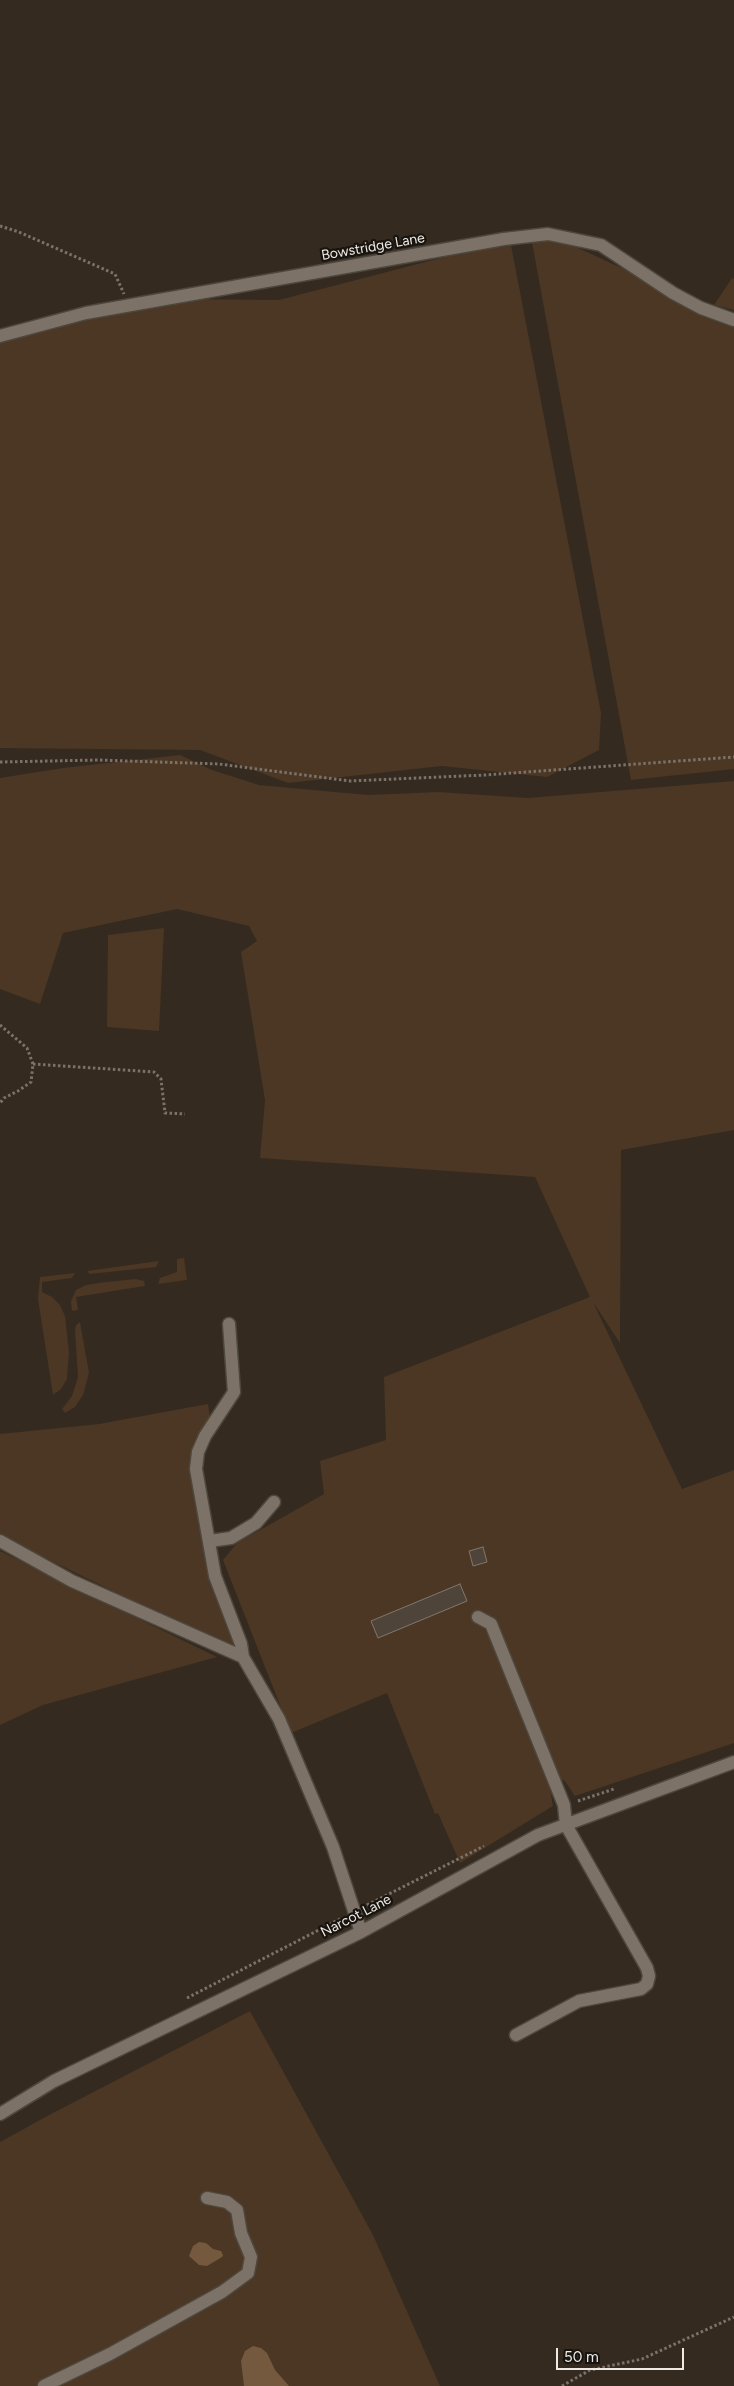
<!DOCTYPE html>
<html>
<head>
<meta charset="utf-8">
<style>
	body { margin:0 }
	#map { position:relative; width:734px; height:2386px; overflow:hidden; background:#342a20; font-family:Figtree,sans-serif }
	canvas { display:block }
	.scale { position:absolute; left:556px; top:2348px; width:128px; height:22px; box-sizing:border-box; border:2px solid #f0eae4; border-top:0; padding-left:6px; font-size:15px; line-height:18px; white-space:nowrap; color:#f0eae4; -webkit-text-stroke:4px #18140f; paint-order:stroke }
</style>
</head>
<body>
<div id="map">
<canvas width="734" height="2386"></canvas>
<div class="scale">50 m</div>
</div>
<script>
const context = document.querySelector('canvas').getContext('2d');
context.lineJoin = 'round';
function paint(path, color) { context.fillStyle = color; context.fill(path, 'evenodd'); }
const poly = rows => new Path2D(rows.map(r => 'M' + r).join(''));
function stroke(path, color, width, dash) { context.strokeStyle = color; context.lineWidth = width; context.lineCap = dash ? 'butt' : 'round'; context.setLineDash(dash || []); context.stroke(path); }
function drawText(font, color, halo, rows, align = 'center') {
  context.font = font + ' Figtree,sans-serif'; context.lineWidth = 4.5; context.setLineDash([]); context.textBaseline = 'middle'; context.strokeStyle = halo; context.fillStyle = color; for (const [text, x, y, turn = 0] of rows) {
    context.save(); context.translate(x, y); context.rotate((+turn || 0) * Math.PI / 180); context.textAlign = isNaN(turn) ? turn : align; if (halo) context.strokeText(text, 0, 0); context.fillText(text, 0, 0); context.restore();
  }
}
paint(poly([
	[548,234,734,320,734,769,631,780,531,237],
	[510,240,601,713,599,750,547,777,442,766,288,783,200,750,0,748,0,336,175,299,279,300],
	[732,278,734,279,734,310,714,305],
	[180,755,212,770,259,785,368,795,438,792,528,798,734,781,734,1130,621,1150,620,1343,593,1302,682,1489,734,1470,734,1743,575,1796,564,1780,549,1783,553,1806,460,1863,438,1813,435,1814,387,1693,291,1733,223,1560,237,1543,324,1494,320,1461,386,1440,384,1377,590,1297,535,1177,260,1158,265,1100,241,952,257,941,249,926,177,909,63,933,40,1004,0,989,0,778,63,768],
	[164,928,159,1031,107,1027,108,935],
	[184,1258,187,1280,158,1284,160,1278,177,1272,177,1259],
	[159,1261,156,1267,90,1274,87,1271],
	[75,1273,72,1278,42,1282,42,1292,52,1297,60,1305,65,1316,69,1352,67,1379,61,1389,53,1395,38,1299,40,1277],
	[136,1279,144,1281,145,1286,76,1297,78,1310,72,1311,71,1301,76,1290,86,1285,106,1282],
	[80,1322,89,1373,83,1395,75,1407,65,1413,62,1409,72,1396,78,1377,75,1331,76,1325],
	[208,1404,210,1418,193,1458,237,1647,230,1648,0,1536,0,1434,99,1424],
	[0,1551,217,1657,43,1705,0,1725],
	[250,2011,373,2235,440,2386,0,2386,0,2142,51,2114]
]), '#4b3723');
paint(poly([
	[199,2242,206,2243,213,2249,221,2251,223,2255,222,2257,207,2266,199,2265,189,2256,193,2246],
	[253,2346,261,2348,267,2353,275,2370,289,2386,244,2386,241,2361,245,2351]
]), '#74593e');
const building = poly([
	[483,1547,487,1562,473,1566,469,1551,483,1547],
	[460,1584,467,1601,378,1638,371,1621,460,1584]
]);
paint(building, '#4f443a');
stroke(building, '#83776c', 1);
const minor = poly([
	[0,336,86,313,504,239,548,234,601,245,673,293,701,308,734,320],
	[229,1324,234,1392,205,1436,198,1452,196,1469,215,1576,241,1644,243,1657],
	[0,1541,72,1581,243,1657,279,1719,333,1847,361,1932],
	[210,1541,231,1538,256,1523,274,1502],
	[478,1617,491,1624,564,1805,566,1825,647,1968,649,1976,647,1984,641,1989,579,2001,516,2035],
	[0,2114,54,2081,361,1932,538,1835,734,1762],
	[44,2386,110,2354,222,2292,248,2273,251,2257,241,2233,237,2210,227,2202,207,2198]
]);
stroke(minor, '#4e473e', 15);
stroke(poly([
	[0,226,19,232,115,274,124,294],
	[0,762,98,760,219,764,350,781,485,775,734,757],
	[0,1025,27,1048,33,1064,31,1082,18,1091,4,1098,0,1103],
	[33,1064,154,1072,161,1079,165,1113,185,1114],
	[578,1801,614,1789],
	[367,1905,484,1846],
	[187,1998,342,1918],
	[562,2386,590,2370,642,2359,734,2317]
]), '#7b726a', 3, [2.5, 2.5]);
stroke(minor, '#7d7267', 12);
drawText('14px', '#f0eae4', '#18140f', [
	["Bowstridge Lane",373,247,-10],
	["Narcot Lane",356,1916,-27]
]);
</script>
</body>
</html>
